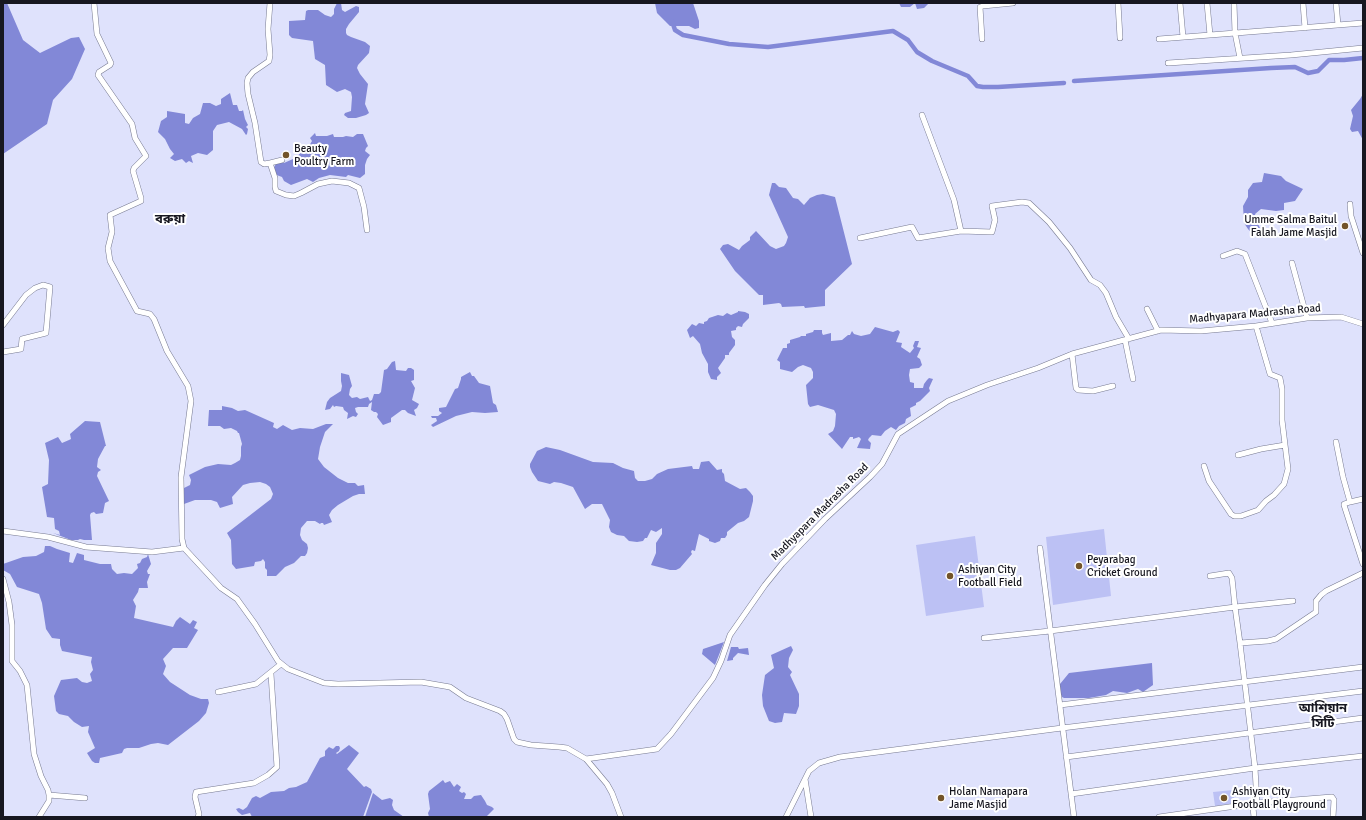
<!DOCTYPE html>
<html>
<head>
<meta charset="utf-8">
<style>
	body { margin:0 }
	#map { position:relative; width:1366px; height:820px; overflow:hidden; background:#dfe2fc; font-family:Signika,sans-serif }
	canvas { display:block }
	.frame { position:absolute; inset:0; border:4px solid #171720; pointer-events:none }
</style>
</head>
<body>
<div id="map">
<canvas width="1366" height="820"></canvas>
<div class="frame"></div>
</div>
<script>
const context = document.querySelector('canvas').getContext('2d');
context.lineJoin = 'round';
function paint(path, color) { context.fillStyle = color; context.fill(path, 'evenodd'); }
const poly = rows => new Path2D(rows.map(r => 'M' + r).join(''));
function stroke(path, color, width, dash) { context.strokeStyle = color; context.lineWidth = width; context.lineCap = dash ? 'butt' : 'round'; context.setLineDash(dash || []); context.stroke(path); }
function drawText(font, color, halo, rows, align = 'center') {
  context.font = font + ' Signika,"Noto Sans Bengali",sans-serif'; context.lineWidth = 4; context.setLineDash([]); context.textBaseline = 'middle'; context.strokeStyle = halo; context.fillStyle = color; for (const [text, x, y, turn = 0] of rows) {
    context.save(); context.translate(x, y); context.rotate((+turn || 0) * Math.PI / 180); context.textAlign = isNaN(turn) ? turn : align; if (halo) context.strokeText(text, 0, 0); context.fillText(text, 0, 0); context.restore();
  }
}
paint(poly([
	[1104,529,1111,596,1053,605,1046,537],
	[975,536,984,607,926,616,916,545],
	[1233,790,1235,803,1215,806,1213,792]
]), '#bcc1f4');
paint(poly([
	[3,3,7,3,23,40,40,53,71,38,79,37,85,49,72,79,53,100,47,124,3,154],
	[337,3,341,3,342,10,345,12,356,6,359,7,359,12,349,24,346,29,346,33,347,35,351,37,365,42,370,46,369,53,358,65,357,68,360,74,368,84,365,104,369,113,366,115,356,118,348,118,344,115,345,113,351,111,352,97,351,92,345,89,337,92,326,85,325,65,315,59,313,41,292,38,289,35,289,21,305,20,306,11,308,10,318,10,325,15,331,17,334,14,334,9],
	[655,3,693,3,699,21,699,28,695,29,689,26,670,26,657,13],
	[899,3,929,3,924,8,917,9,915,3,910,7,901,7],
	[230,93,233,105,237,105,239,111,242,111,243,110,245,119,248,125,246,127,248,129,247,134,246,135,242,129,229,122,217,125,213,131,213,150,207,155,198,153,191,156,193,163,189,161,186,163,182,159,175,161,170,158,174,154,170,149,165,139,158,132,161,121,167,117,167,111,185,114,185,123,189,124,193,118,200,114,203,103,210,103,216,106,221,104,221,99],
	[1363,94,1363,140,1358,131,1352,132,1350,129,1353,116,1351,110,1360,99],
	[315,133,316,136,327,136,333,134,334,137,343,137,346,136,353,137,357,134,363,134,368,146,366,148,365,151,370,155,367,159,365,165,365,174,360,178,348,175,346,177,330,175,319,178,313,182,307,179,291,185,284,181,282,177,274,174,273,170,277,161,284,163,293,159,293,157,298,156,303,148,309,146,312,141,310,138],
	[1264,173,1281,176,1286,181,1303,189,1295,201,1284,203,1284,210,1276,211,1261,209,1255,214,1257,222,1261,230,1267,235,1266,237,1264,238,1261,237,1257,237,1253,235,1248,229,1244,223,1243,206,1248,197,1248,190,1253,183,1262,182],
	[772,183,775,183,779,187,786,188,793,198,798,199,804,205,810,198,817,195,823,194,835,197,852,264,825,290,825,306,805,308,804,306,782,307,781,304,779,303,763,305,763,295,759,295,735,271,720,249,723,245,728,244,739,250,742,246,750,240,750,237,756,231,770,246,776,249,784,246,786,243,788,237,769,195],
	[738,311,745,312,749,314,749,318,743,324,742,327,738,326,736,328,736,330,731,331,732,337,735,340,735,345,729,353,729,355,725,355,725,358,718,368,721,373,717,377,717,380,711,379,708,372,708,364,702,353,700,344,693,336,690,338,687,330,692,324,696,326,699,323,704,324,704,322,707,321,709,318,718,315,723,316,727,313,731,315,738,312],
	[875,327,893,332,898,330,900,332,896,342,902,343,901,347,910,353,914,348,913,346,915,341,919,341,917,347,921,348,917,357,920,359,922,365,919,368,910,369,909,375,910,382,914,383,914,388,923,388,924,384,927,380,929,378,933,379,929,388,930,391,920,401,916,403,916,405,910,408,911,416,906,419,905,423,899,426,896,430,891,427,885,431,881,436,872,435,869,438,868,440,871,443,870,449,857,448,861,439,859,437,853,439,853,437,850,437,842,449,828,434,833,431,835,426,836,414,834,410,818,405,810,407,808,404,806,385,813,378,813,372,811,368,803,365,798,367,792,372,780,369,780,362,777,360,783,348,787,348,787,344,790,343,790,340,800,337,801,336,806,336,806,334,813,332,814,330,822,330,822,333,823,335,831,333,831,341,842,340,848,335,850,335,852,331,854,334,861,336,870,334],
	[395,361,396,370,406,371,408,368,411,368,414,370,414,380,411,381,415,388,412,400,419,404,417,408,414,410,416,416,408,413,405,410,402,410,391,418,391,422,383,425,377,417,378,414,376,412,374,412,371,410,372,402,369,404,368,407,358,407,355,408,356,412,358,414,356,417,353,416,347,419,348,413,344,410,343,407,336,406,334,407,333,405,330,409,325,410,327,402,330,398,341,391,342,386,341,381,341,373,349,375,352,386,350,389,349,395,352,398,357,397,360,399,368,397,370,401,372,400,374,394,379,394,381,392,384,370,387,369,392,362],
	[470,372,472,376,474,376,479,383,490,386,493,403,496,405,498,412,485,413,472,412,456,416,433,427,431,425,437,421,436,418,432,418,431,416,438,416,442,413,439,411,439,408,446,407,455,389,458,388,461,379,461,377],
	[222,406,232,408,238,411,245,410,274,423,273,427,277,429,283,425,292,430,300,428,313,429,326,424,333,424,325,432,320,447,318,459,324,467,338,478,348,483,355,483,358,486,364,485,365,494,359,494,353,496,338,505,332,510,329,515,332,522,324,525,323,523,321,523,320,524,315,521,307,521,301,528,300,535,302,540,307,544,308,548,307,553,305,556,301,556,294,563,285,567,276,576,267,576,267,570,265,568,265,562,263,559,261,561,255,562,254,566,236,569,232,564,231,540,227,533,271,499,273,494,270,487,266,484,260,482,250,483,243,485,232,497,233,504,220,508,217,502,211,500,195,500,184,504,184,496,182,489,190,485,191,480,189,475,205,467,218,464,231,465,235,463,240,460,241,456,241,447,242,444,239,433,238,433,237,431,231,428,224,429,220,426,208,426,209,410,222,410],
	[85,421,100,422,106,446,105,446,98,459,97,467,101,470,98,472,97,476,109,501,105,503,103,513,96,514,94,512,91,513,90,515,92,540,84,540,80,539,78,540,71,540,53,533,60,535,59,531,55,529,54,518,47,517,42,487,48,484,49,460,45,443,58,437,62,443,69,440,71,439,70,434],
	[546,447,560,450,593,462,613,463,623,468,634,471,635,478,638,481,645,481,652,479,657,474,668,469,692,466,693,469,699,469,701,462,709,461,717,470,722,469,722,472,724,474,725,481,740,489,746,488,750,492,753,496,753,501,749,517,744,521,738,523,727,532,727,535,725,538,721,538,720,541,715,543,709,541,709,539,699,534,695,551,692,550,691,552,692,554,680,568,676,570,670,570,651,565,656,553,656,543,662,534,662,528,656,532,651,530,647,538,645,538,643,541,637,542,629,541,624,536,617,535,611,532,609,527,610,520,602,504,592,504,585,509,573,487,561,483,554,482,550,484,538,481,532,472,530,467,530,464,537,451],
	[45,546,50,546,57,549,70,553,69,562,73,563,77,553,84,555,84,560,100,564,111,564,112,569,117,574,124,573,132,574,138,568,137,564,140,563,142,559,147,557,148,554,151,564,147,571,148,574,150,574,147,582,148,588,139,588,138,592,133,600,136,606,134,618,173,627,176,621,180,617,190,624,193,620,197,622,194,628,198,630,187,648,173,648,163,659,166,666,163,674,170,682,190,695,201,699,208,699,209,703,206,713,199,721,168,745,158,743,151,744,139,748,127,748,124,749,122,753,100,758,99,763,95,763,92,761,87,753,95,748,88,732,89,726,82,727,74,722,68,716,59,714,56,711,54,696,61,680,77,678,82,682,87,683,92,681,90,674,93,670,91,662,92,657,62,651,60,645,60,639,52,638,46,629,42,603,39,594,17,587,10,574,3,570,3,564,23,557,36,556,44,552],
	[724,642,715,665,702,654,703,649],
	[791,646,793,650,789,658,788,667,792,672,790,675,799,694,799,706,796,714,784,713,782,722,775,723,769,721,763,706,762,695,765,675,774,668,771,655],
	[731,647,738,647,739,649,748,648,749,655,738,653,733,658,733,660,727,661],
	[1152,663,1153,685,1143,692,1138,689,1127,693,1113,691,1106,695,1089,698,1064,698,1062,697,1060,692,1060,684,1069,673],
	[349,745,359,753,347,769,364,787,366,786,371,789,372,792,363,817,252,817,250,813,242,815,238,812,236,809,239,808,243,810,247,807,252,798,256,796,260,798,271,792,284,791,289,788,296,787,307,782,320,758,325,756,325,751,329,747,333,749,336,746,339,746,340,748,339,751,336,753,337,754],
	[443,780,445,783,450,781,454,787,457,784,461,787,459,791,462,793,464,792,466,794,464,799,471,799,474,796,481,795,485,801,487,805,492,807,494,809,486,817,429,817,428,813,430,809,428,794,429,791],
	[373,793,382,800,390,798,393,800,392,805,394,810,404,817,365,817]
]), '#8288d7');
stroke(poly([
	[672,21,675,30,683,35,729,44,768,47,893,31,908,40,917,52,932,61,968,76,977,86,983,87,998,87,1064,83],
	[1074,81,1271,68,1295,67,1308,73,1318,71,1329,60,1344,60,1363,58]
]), '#8288d7', 4.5);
const street = poly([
	[94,3,97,34,111,63,110,65,99,72,98,75,132,124,135,138,146,156,134,168,133,171,141,198,141,201,110,215,112,232,108,248,110,261,137,311,150,314,154,319,167,351,188,386,191,401,181,477,182,539,184,548,221,588,237,599,255,624,278,661,288,669,324,683,338,684,421,682,450,687,466,698,500,711,504,714,507,719,514,739,517,742,531,745,559,747,567,748,586,759,607,784,612,793,621,817],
	[270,3,268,29,270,55,269,61,253,72,248,78,247,83,248,94,255,123,261,162,264,164,270,163,275,178,275,187,276,191,286,195,294,196,301,193,318,184,332,181,349,183,359,188,364,207,367,230],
	[1118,3,1120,38],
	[1180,3,1183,37],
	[1207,3,1210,35],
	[1234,3,1235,33,1240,58],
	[1303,3,1305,28],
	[1336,3,1338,25],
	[982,39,980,7,983,6,1013,3],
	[1159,39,1363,23],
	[1168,63,1291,55,1363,48],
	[922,115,954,200,961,231],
	[270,163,282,160],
	[1350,204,1351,216,1363,253],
	[860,238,912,227,918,238,961,231,992,232,995,220,992,206,1022,202,1029,203,1049,222,1070,248,1091,280,1100,285,1106,293,1116,317,1129,339],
	[1223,256,1237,251,1245,254,1272,323],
	[1292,263,1307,318],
	[1147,309,1158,331],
	[3,325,26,295,35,288,43,285,50,287,46,333,22,339,21,349,3,352],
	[1125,340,1133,379],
	[1072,354,1076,388,1078,390,1093,391,1113,386],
	[1336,442,1343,477,1350,502],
	[1238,455,1261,449,1285,445],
	[1204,466,1209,481,1231,514,1234,516,1241,516,1258,510,1266,501,1274,495,1284,484,1288,469,1282,420,1282,389,1280,378,1270,374,1256,326],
	[1363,499,1350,502,1344,504,1344,505,1363,564],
	[3,531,48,537,86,547,152,552,184,548],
	[1040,548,1074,817],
	[1210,576,1229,573,1232,578,1235,607,1293,601],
	[3,579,9,602,12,625,12,661,20,671,27,685,34,754,41,776,48,790,49,795,49,801,39,817],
	[984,638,1050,631,1235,607,1240,643,1268,641,1276,639,1316,612,1316,601,1321,595,1326,591,1363,573],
	[1240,643,1255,768,1257,803,1253,808,1254,817],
	[218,692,256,684,281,664],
	[1060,705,1363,667],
	[1066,757,1363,718],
	[586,759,657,749,671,734,713,678,721,661,730,635,765,585,782,564,825,519,870,477,882,464,898,434,948,401,987,385,1038,368,1072,354,1161,330,1201,331,1256,326,1307,318,1341,317,1363,324],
	[805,779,809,771,819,763,840,757,1062,728,1363,691],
	[1071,794,1255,768,1363,756],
	[49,795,85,798],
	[198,817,199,814,195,797,196,792,254,783,268,775,277,767,271,674],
	[786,817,805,779,811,817],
	[1159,817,1257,803,1332,797,1334,800,1333,817]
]);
stroke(street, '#777a91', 6);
stroke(street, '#fff', 5);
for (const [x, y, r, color] of [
	[286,155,4,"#735429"],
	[1345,226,4,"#735429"],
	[1079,566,4,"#735429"],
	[950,576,4,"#735429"],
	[941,798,4,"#735429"],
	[1224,798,4,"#735429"]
]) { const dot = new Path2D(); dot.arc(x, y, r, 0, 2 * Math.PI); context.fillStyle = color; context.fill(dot); stroke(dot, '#fff', 1.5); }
drawText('11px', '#171720', '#fff', [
	["Beauty",294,149],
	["Poultry Farm",294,162],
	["Umme Salma Baitul",1337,220,"right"],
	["Falah Jame Masjid",1337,233,"right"],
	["Peyarabag",1087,560],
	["Cricket Ground",1087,573],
	["Ashiyan City",958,570],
	["Football Field",958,583],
	["Holan Namapara",949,792],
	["Jame Masjid",949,805],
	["Ashiyan City",1232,792],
	["Football Playground",1232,805]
], 'left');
drawText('11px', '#171720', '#fff', [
	["Madhyapara Madrasha Road",1255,314,-5],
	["Madhyapara Madrasha Road",820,512,-45]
]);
drawText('bold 13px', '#171720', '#fff', [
	["বরুয়া",170,220],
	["আশিয়ান",1323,709],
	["সিটি",1323,724]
]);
</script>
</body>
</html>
